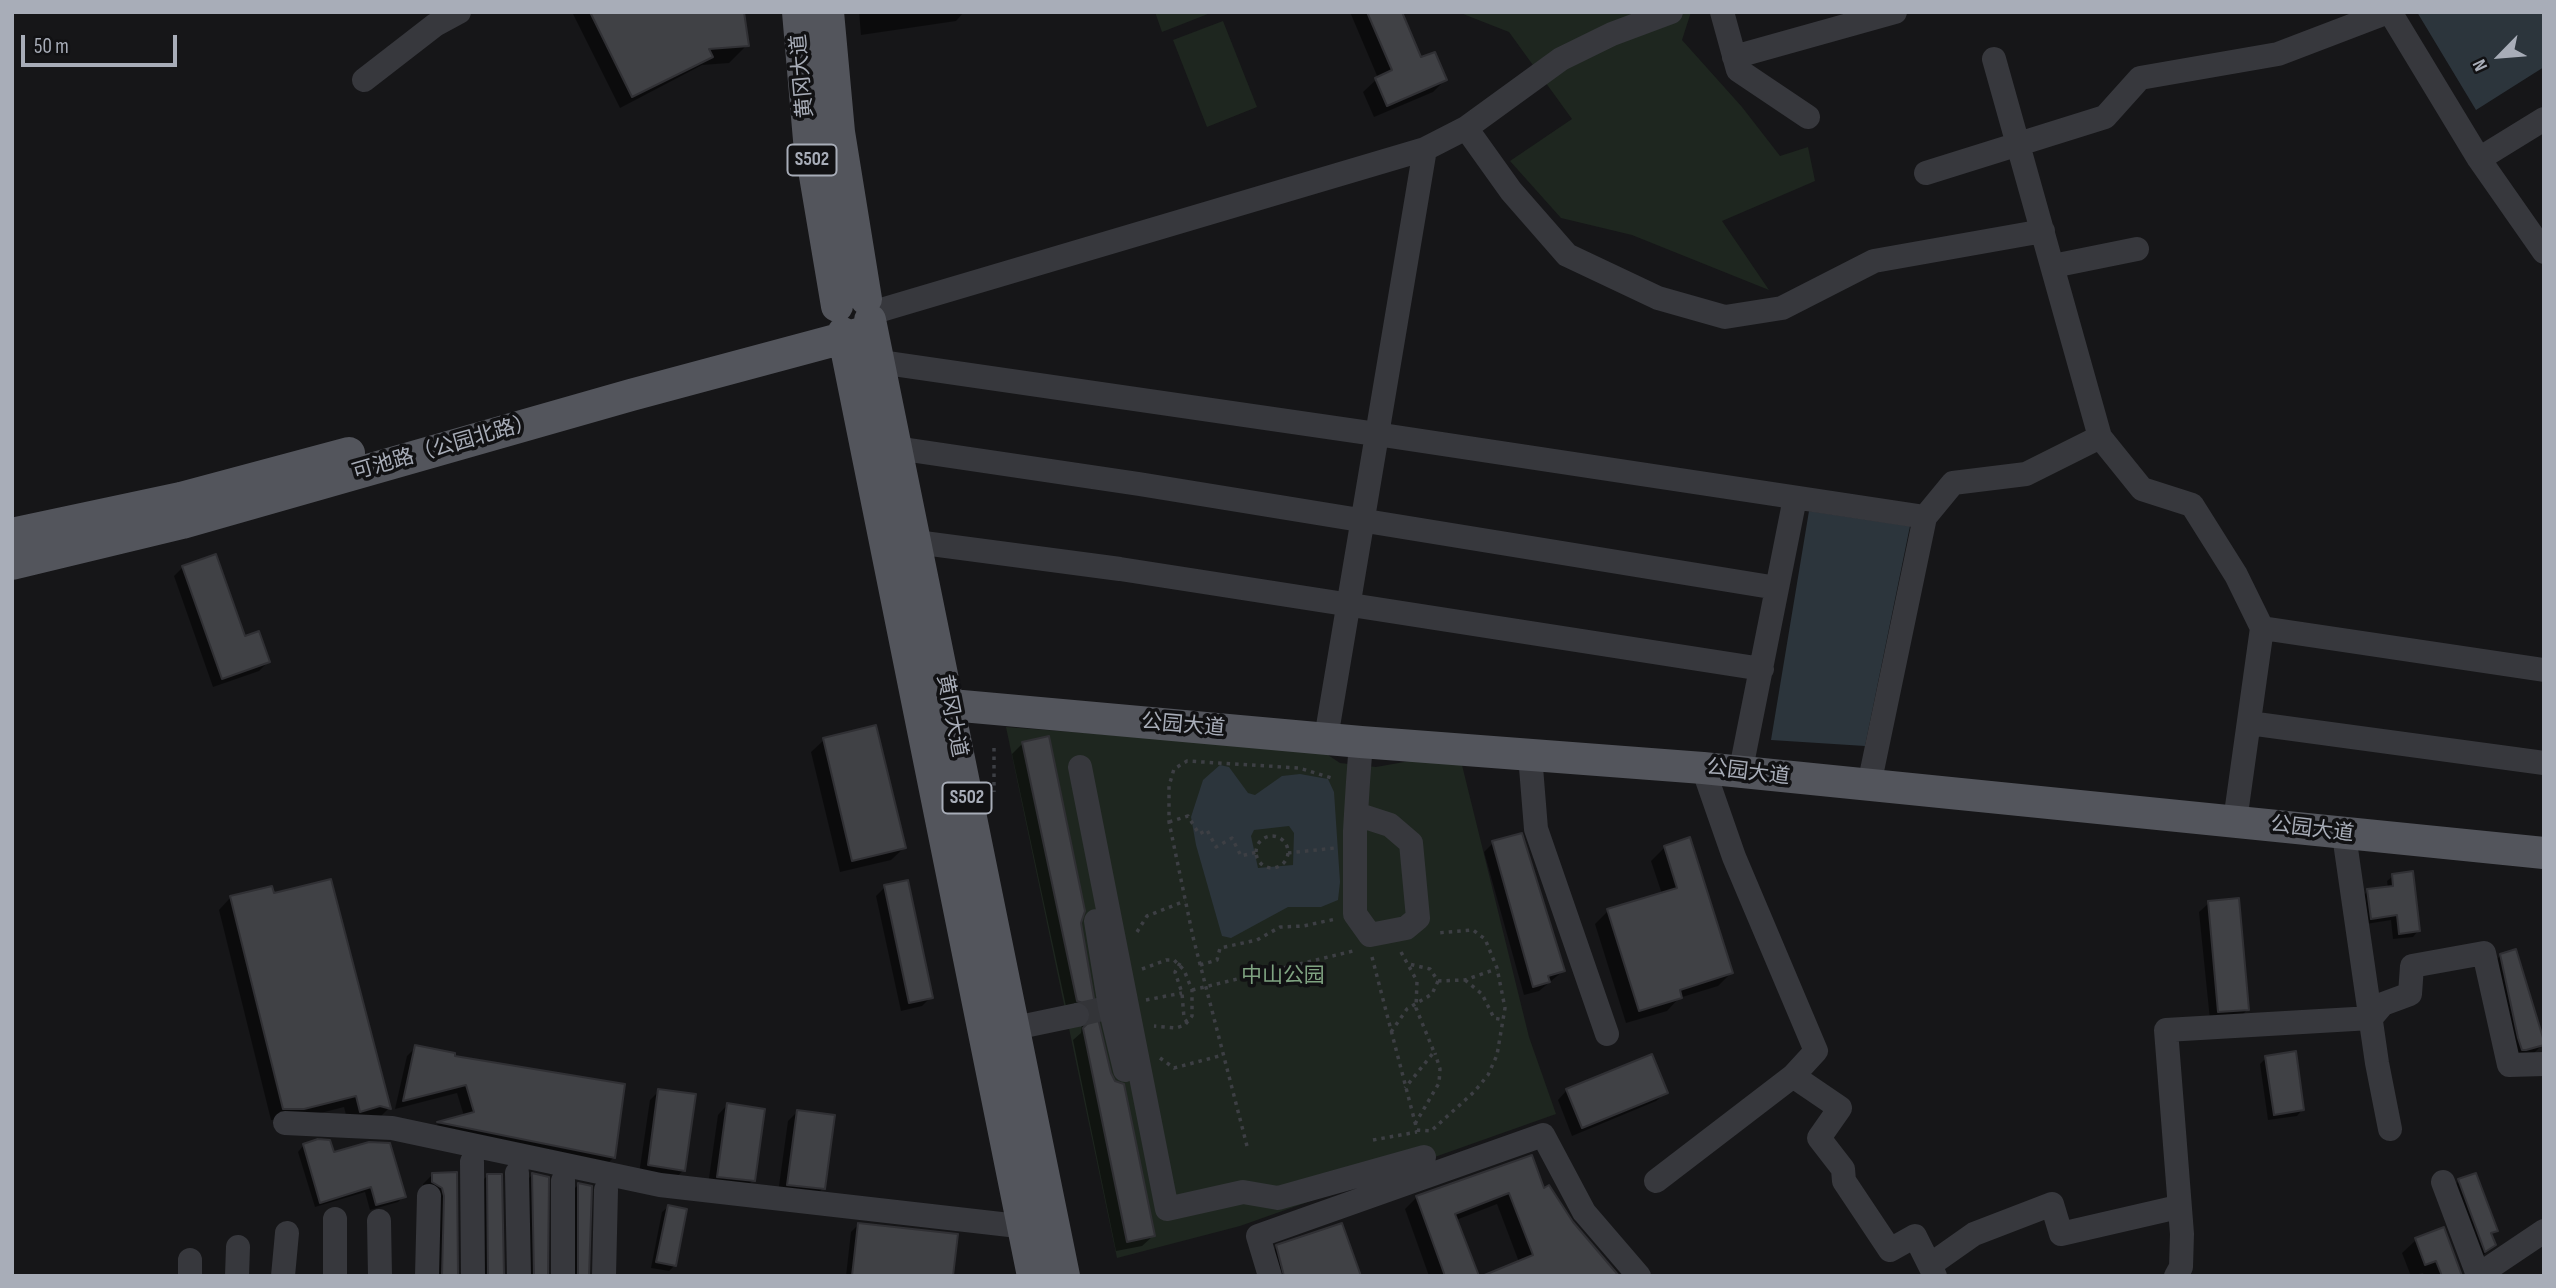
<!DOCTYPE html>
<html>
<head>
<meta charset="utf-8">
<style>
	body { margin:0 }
	#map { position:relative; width:2556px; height:1288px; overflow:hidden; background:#161618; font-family:"Sofia Sans Condensed",sans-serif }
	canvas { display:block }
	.frame { position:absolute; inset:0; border:14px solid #a8adb8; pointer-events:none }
	.north { position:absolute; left:2465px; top:21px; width:70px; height:70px; -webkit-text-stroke:5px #111113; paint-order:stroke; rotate:245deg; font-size:19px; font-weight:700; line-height:28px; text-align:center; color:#a8adb8 }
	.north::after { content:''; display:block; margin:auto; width:24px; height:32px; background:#a8adb8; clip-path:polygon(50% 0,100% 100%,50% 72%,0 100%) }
	.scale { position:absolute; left:21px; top:35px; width:156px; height:32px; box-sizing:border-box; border:4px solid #a8adb8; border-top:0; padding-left:9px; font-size:21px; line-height:24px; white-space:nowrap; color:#a8adb8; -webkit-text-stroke:5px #111113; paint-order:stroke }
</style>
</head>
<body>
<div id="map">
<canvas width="2556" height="1288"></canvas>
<div class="frame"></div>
<div class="north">N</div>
<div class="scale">50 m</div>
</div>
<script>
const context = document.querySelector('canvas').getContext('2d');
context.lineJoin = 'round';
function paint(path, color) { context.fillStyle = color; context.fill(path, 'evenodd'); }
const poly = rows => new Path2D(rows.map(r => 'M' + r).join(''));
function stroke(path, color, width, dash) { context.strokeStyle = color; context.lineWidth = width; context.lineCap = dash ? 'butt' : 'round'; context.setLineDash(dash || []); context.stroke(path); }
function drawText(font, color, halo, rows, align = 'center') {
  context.font = font + ' "Sofia Sans Condensed","Noto Sans SC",sans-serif'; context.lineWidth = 7; context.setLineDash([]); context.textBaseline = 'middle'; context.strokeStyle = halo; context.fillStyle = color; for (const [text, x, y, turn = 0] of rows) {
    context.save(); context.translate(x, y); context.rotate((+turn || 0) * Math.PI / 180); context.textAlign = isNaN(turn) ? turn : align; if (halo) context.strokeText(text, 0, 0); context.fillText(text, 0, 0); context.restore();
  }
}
paint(poly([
	[1155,12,1213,12,1162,32],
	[1458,12,1691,12,1682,40,1742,107,1780,156,1808,147,1815,181,1722,221,1769,290,1632,235,1561,218,1510,161,1572,119,1509,32],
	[1223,21,1257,107,1207,127,1173,40],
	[1006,727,1322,751,1340,763,1376,767,1421,759,1461,761,1529,1037,1556,1114,1240,1226,1117,1258]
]), '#1e261f');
paint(poly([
	[2417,12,2544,12,2544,67,2476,110],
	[1809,511,1910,526,1865,746,1771,740],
	[1220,765,1229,767,1248,793,1255,795,1282,776,1300,774,1328,779,1334,792,1340,882,1338,900,1321,907,1288,907,1231,938,1222,936,1196,845,1191,817,1203,780],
	[1289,826,1294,833,1293,865,1258,868,1251,836,1254,830]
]), '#2c353c');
paint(poly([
	[572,12,742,12,747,45,729,63,702,65,620,108],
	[859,12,964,12,956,21,861,35],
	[1350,12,1400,12,1420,60,1445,80,1433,92,1374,117,1363,92,1378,78],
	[183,567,268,662,259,671,213,687,174,576],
	[824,740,904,848,891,860,840,872,811,752],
	[1023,743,1080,923,1094,1011,1153,1236,1142,1246,1116,1251,1073,1040,1081,1033,1082,1024,1067,1011,1012,754],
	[1493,843,1563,971,1539,991,1524,995,1484,852],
	[1665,847,1731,973,1718,986,1679,998,1667,1011,1626,1023,1595,924,1608,911,1662,894,1651,861],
	[2393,876,2418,931,2413,937,2393,939,2391,920,2366,924,2362,897,2368,891,2388,888,2387,881],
	[885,887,931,997,922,1006,901,1011,876,896],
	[231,897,389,1108,377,1120,348,1123,344,1107,290,1121,271,1120,219,910],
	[2209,903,2247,1010,2238,1019,2210,1020,2199,912],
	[2500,956,2543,1044,2534,1053,2513,1058,2491,965],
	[416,1047,453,1057,623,1086,613,1158,604,1167,430,1132,438,1124,464,1116,457,1093,395,1109,407,1056],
	[2266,1058,2302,1110,2297,1116,2268,1120,2260,1064],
	[1567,1090,1666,1092,1656,1101,1572,1136,1558,1100],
	[659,1091,684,1170,674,1179,639,1174,650,1100],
	[727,1105,753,1180,744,1189,708,1185,718,1115],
	[798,1111,823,1188,814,1197,778,1193,788,1121],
	[329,1142,333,1154,404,1196,398,1202,370,1210,365,1192,315,1207,298,1152,303,1146],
	[433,1174,455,1174,456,1276,434,1276,423,1184],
	[488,1175,502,1276,479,1276,478,1185],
	[532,1175,546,1276,525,1276,523,1184],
	[2459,1181,2496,1230,2491,1236,2494,1245,2475,1263,2440,1199],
	[578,1185,587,1276,569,1276,569,1194],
	[1543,1190,1616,1276,1481,1276,1519,1262,1497,1204,1456,1220,1477,1276,1429,1276,1405,1209,1417,1197],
	[668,1207,675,1265,669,1271,651,1268,662,1212],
	[859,1224,951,1276,846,1276,851,1232],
	[2416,1240,2460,1276,2424,1276,2423,1273,2411,1276,2402,1253],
	[1277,1247,1359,1276,1270,1276,1265,1259]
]), '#0007');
const building = poly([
	[590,12,744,12,749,46,709,49,713,57,632,97,590,12],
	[1367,12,1402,12,1421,57,1435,52,1447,80,1387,106,1375,78,1392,70,1367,12],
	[216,554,245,636,259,631,270,662,222,679,182,566,216,554],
	[876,725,906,848,852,861,823,738,876,725],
	[1049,736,1085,911,1081,923,1096,1010,1111,1073,1115,1081,1124,1084,1155,1236,1127,1242,1083,1028,1091,1020,1092,1013,1088,1005,1077,1001,1022,742,1049,736],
	[1522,833,1565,971,1548,976,1550,982,1533,987,1492,841,1522,833],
	[1690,837,1733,973,1680,990,1682,998,1639,1011,1607,909,1677,888,1664,846,1690,837],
	[2413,871,2420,931,2399,934,2397,915,2371,919,2367,889,2393,886,2392,874,2413,871],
	[331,879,391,1109,380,1106,360,1112,356,1096,304,1109,283,1109,230,896,272,886,274,893,331,879],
	[908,880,933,998,909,1003,884,885,908,880],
	[2239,898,2249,1010,2218,1012,2208,901,2239,898],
	[2516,949,2544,1041,2544,1045,2526,1050,2522,1050,2518,1038,2500,954,2516,949],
	[415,1045,455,1053,455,1056,625,1084,615,1158,437,1122,474,1112,466,1085,403,1101,415,1045],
	[2296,1051,2304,1110,2274,1115,2265,1056,2296,1051],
	[1652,1054,1668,1093,1582,1128,1566,1089,1652,1054],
	[658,1089,696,1094,685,1171,648,1165,658,1089],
	[727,1103,765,1109,755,1181,717,1177,727,1103],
	[797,1110,835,1115,825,1189,787,1185,797,1110],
	[318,1139,330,1140,334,1152,369,1142,390,1143,406,1197,376,1205,371,1187,320,1203,303,1144,318,1139],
	[1532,1155,1544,1188,1549,1185,1573,1222,1619,1276,1482,1276,1533,1255,1509,1193,1455,1214,1479,1276,1445,1276,1416,1196,1532,1155],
	[457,1172,458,1276,442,1276,444,1196,442,1188,432,1182,432,1173,457,1172],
	[532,1173,549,1177,548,1276,534,1276,532,1173],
	[2476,1173,2498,1231,2491,1233,2496,1245,2485,1252,2458,1179,2476,1173],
	[487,1174,502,1174,504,1276,488,1276,487,1174],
	[578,1183,592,1186,589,1276,578,1276,578,1183],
	[668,1205,687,1209,676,1266,656,1262,668,1205],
	[858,1223,958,1234,953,1276,852,1276,858,1223],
	[1342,1223,1361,1276,1284,1276,1276,1245,1342,1223],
	[2444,1227,2462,1276,2442,1276,2436,1261,2425,1265,2415,1238,2444,1227]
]);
paint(building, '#404145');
stroke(building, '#303034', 2);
stroke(poly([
	[1077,1015,1110,1007]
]), '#333438', 24, [24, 12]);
stroke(poly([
	[994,748,994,792],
	[1169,822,1188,816,1199,834,1207,830,1216,847,1232,838,1241,856,1257,852],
	'1256 852a16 16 0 1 1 32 0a16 16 0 1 1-32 0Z',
	[1288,853,1335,848],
	[1137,932,1147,916,1185,901],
	[1401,952,1417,981,1416,1008,1434,1052,1405,1088],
	[1372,957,1417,1130,1431,1131,1474,1092,1488,1075,1497,1055,1505,1008,1497,968,1485,939,1473,930,1436,933],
	[1180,963,1175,972,1182,993,1184,1018,1187,1022],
	[1200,965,1217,960,1220,948,1257,940,1280,927,1303,926,1336,919],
	[1142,969,1166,960,1174,960,1184,970,1192,990,1192,1016,1185,1025,1176,1028,1154,1026],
	[1465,980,1482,994,1494,1018,1504,1020],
	[1438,981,1465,980,1496,969],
	[1192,990,1353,951],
	[1146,1000,1182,993],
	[1391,1032,1407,1009,1432,994,1438,981,1430,969,1409,964],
	[1160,1058,1174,1068,1223,1055],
	[1415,1124,1439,1083,1440,1069,1435,1053],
	[1373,1140,1417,1132],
	[1247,1146,1193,937,1169,822,1169,786,1174,769,1187,761,1299,768,1335,779]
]), '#3d3f44', 3.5, [3.5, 5]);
stroke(poly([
	[1722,12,1738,70,1808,117],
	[2390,12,2479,159,2544,252],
	[1734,57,1895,12],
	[364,80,435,25,459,12],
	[1466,128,1511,191,1567,255,1658,298,1725,317,1782,308,1874,261,2043,231],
	[2479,159,2544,119],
	[1926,173,2105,117,2140,78,2278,54,2388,12],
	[2053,266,2137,249],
	[871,313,1425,149,1466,128,1561,59,1612,34,1671,12],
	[880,362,1376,434],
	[1376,434,1925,517,1869,785],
	[2100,437,2142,489,2192,505,2236,575,2262,628,2235,821],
	[896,448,1139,484,1777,588],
	[1925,517,1953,483,2026,474,2100,437,1994,59],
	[916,542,1120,569,1762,669],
	[2262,628,2544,670],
	[2249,723,2544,763],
	[1326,738,1425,149],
	[1530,755,1536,829,1607,1034],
	[1080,767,1167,1209,1243,1192,1278,1198,1424,1157],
	[1703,768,1734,857,1816,1051,1793,1076,1840,1108,1819,1138,1843,1169,1844,1181,1890,1250,1915,1236,1935,1276],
	[1740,774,1795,498],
	[1356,814,1390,825,1411,843,1418,918,1406,928,1370,935,1355,914,1355,831,1356,814,1358,782,1361,742],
	[2344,835,2377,1063,2390,1129],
	[1096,921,1110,1007,1125,1070],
	[2371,1018,2383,1004,2410,994,2412,966,2484,953,2509,1065,2544,1064],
	[1010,1029,1077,1015],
	[285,1123,392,1128,660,1185,1027,1227],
	[472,1162,473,1276],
	[517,1173,519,1276],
	[1656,1181,1793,1076],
	[2443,1182,2478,1275],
	[379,1221,380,1276],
	[190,1260,190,1276],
	[1930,1265,1974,1234,2052,1204,2061,1234,2178,1207],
	[237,1276,238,1247],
	[283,1276,287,1233],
	[335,1276,335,1219],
	[427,1276,429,1196],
	[563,1276,563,1181],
	[604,1276,606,1190],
	[1270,1276,1258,1236,1543,1135,1584,1212,1639,1276],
	[2176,1276,2181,1267,2182,1234,2166,1030,2371,1018],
	[2477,1276,2544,1231]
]), '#37383d', 24);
stroke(poly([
	[798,12,809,140,837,306],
	[828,12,839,132,866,299],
	[870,320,1064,1276],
	[843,333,1033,1276],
	[12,534,181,498,349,453],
	[12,564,182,523,631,395,862,333],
	[951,705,1361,742,1703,768,2544,853]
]), '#53555c', 32);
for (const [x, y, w] of [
	[812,160,49],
	[967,798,49]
]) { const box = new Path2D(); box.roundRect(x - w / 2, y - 15.5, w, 31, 5); context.fillStyle = '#111113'; context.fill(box); stroke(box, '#a8adb8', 2); }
drawText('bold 19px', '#a8adb8', null, [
	["S502",812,160],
	["S502",967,798]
]);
drawText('21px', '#a8adb8', '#111113', [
	["黄冈大道",803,76,-95],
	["可池路（公园北路）",444,448,-16],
	["黄冈大道",951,716,79],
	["公园大道",1183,726,5],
	["公园大道",1748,773,7],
	["公园大道",2312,830,7]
]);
drawText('21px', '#7fa381', '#111113', [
	["中山公园",1283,977]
]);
</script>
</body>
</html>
